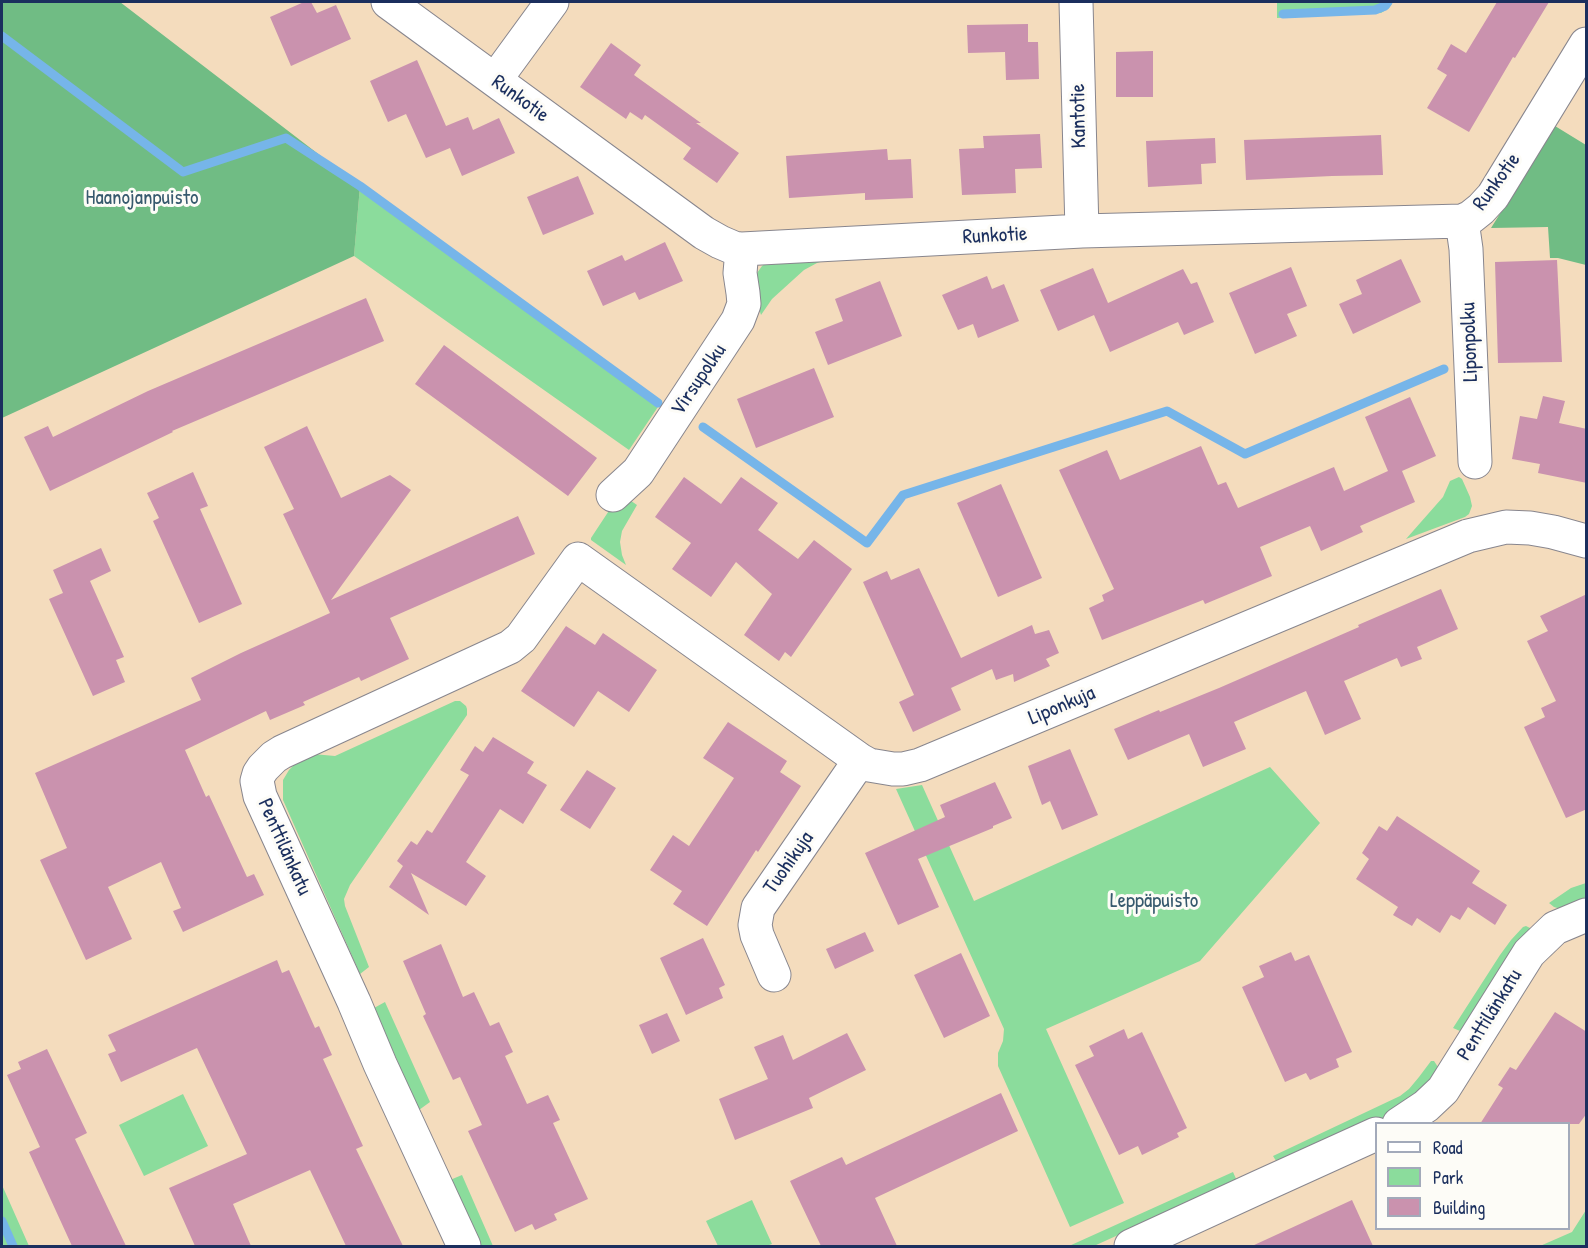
<!DOCTYPE html>
<html>
<head>
<meta charset="utf-8">
<style>
	body { margin:0 }
	#map { position:relative; width:1588px; height:1248px; overflow:hidden; background:#f4dcbd; font-family:"Patrick Hand",sans-serif }
	canvas { display:block }
	.frame { position:absolute; inset:0; border:3px solid #1b2f5e; pointer-events:none }
	.legend { position:absolute; left:1375px; top:1122px; width:195px; height:108px; box-sizing:border-box; background:#fdfcf7; border:2px solid #a3aaba; margin:0; padding:8px 10px; list-style:none; font-size:18px; color:#1b2f5e }
	.legend li { display:flex; align-items:center; gap:12px; height:30px }
	.legend b { width:30px; border:2px solid #a3aaba }
</style>
</head>
<body>
<div id="map">
<canvas width="1588" height="1248"></canvas>
<div class="frame"></div>
<ul class="legend">
<li><b style="height:8px;background:#fff"></b>Road</li>
<li><b style="height:16px;background:#8bdc9c"></b>Park</li>
<li><b style="height:16px;background:#ca92ae"></b>Building</li>
</ul>
</div>
<script>
const context = document.querySelector('canvas').getContext('2d');
context.lineJoin = 'round';
function paint(path, color) { context.fillStyle = color; context.fill(path, 'evenodd'); }
const poly = rows => new Path2D(rows.map(r => 'M' + r).join(''));
function stroke(path, color, width, dash) { context.strokeStyle = color; context.lineWidth = width; context.lineCap = dash ? 'butt' : 'round'; context.setLineDash(dash || []); context.stroke(path); }
function drawText(font, color, halo, rows, align = 'center') {
  context.font = font + ' "Patrick Hand",sans-serif'; context.lineWidth = 6; context.setLineDash([]); context.textBaseline = 'middle'; context.strokeStyle = halo; context.fillStyle = color; for (const [text, x, y, turn = 0] of rows) {
    context.save(); context.translate(x, y); context.rotate((+turn || 0) * Math.PI / 180); context.textAlign = isNaN(turn) ? turn : align; if (halo) context.strokeText(text, 0, 0); context.fillText(text, 0, 0); context.restore();
  }
}
paint(poly([
	[1277,2,1393,2,1389,8,1381,13,1277,18],
	[360,186,662,401,629,450,354,256],
	[830,259,817,263,804,270,772,299,761,315,757,302,754,280,757,273,762,266,768,262],
	[1459,477,1462,479,1470,497,1472,506,1469,514,1465,517,1406,539,1443,497,1450,481],
	[624,496,637,505,622,531,620,542,622,555,626,565,591,540,591,538,618,497],
	[455,701,460,701,466,706,467,709,467,715,350,885,344,899,345,906,369,967,360,974,283,800,283,780,289,770,297,762,313,754,335,756],
	[1270,767,1320,823,1200,961,1046,1029,1124,1203,1070,1227,998,1066,998,1053,1003,1041,1004,1029,896,789,922,785,974,901],
	[1586,883,1586,897,1561,909,1554,907,1549,903,1571,888],
	[1526,926,1530,928,1532,932,1467,1026,1460,1031,1453,1028,1500,955,1511,940,1523,927],
	[385,1002,430,1102,419,1110,374,1008],
	[1431,1061,1434,1061,1438,1067,1427,1085,1394,1113,1278,1164,1273,1156,1400,1096,1409,1089,1419,1077],
	[183,1094,208,1146,144,1176,119,1125],
	[1233,1172,1237,1181,1094,1246,1069,1246],
	[462,1175,493,1246,480,1246,450,1180],
	[2,1185,29,1246,2,1246],
	[752,1200,772,1244,766,1246,718,1246,706,1221],
	[1586,1210,1586,1246,1540,1246,1572,1232]
]), '#8bdc9c');
paint(poly([
	[2,2,120,2,360,186,354,256,2,418],
	[1555,126,1586,145,1586,265,1558,258,1550,258,1548,227,1491,228]
]), '#70bc84');
stroke(poly([
	[1283,14,1375,10,1385,6,1388,2],
	[2,36,183,172,286,138,360,186,658,403],
	[703,427,867,543,903,495,1167,411,1245,454,1444,369],
	[2,1221,13,1246]
]), '#76b5e9', 9);
paint(poly([
	[304,2,311,2,317,13,336,5,351,39,291,66,270,17],
	[1497,2,1549,2,1515,58,1513,57,1469,132,1427,108,1447,75,1437,69,1451,44,1466,53],
	[1028,24,1028,42,1038,42,1039,79,1006,80,1005,52,968,53,967,25],
	[611,43,641,65,634,75,701,123,696,123,739,153,717,183,683,159,691,148,645,115,642,120,630,112,626,119,580,87],
	[1153,51,1153,97,1116,97,1116,52],
	[417,60,446,126,468,117,473,130,499,118,515,153,462,176,450,148,426,158,406,114,388,122,370,81],
	[1040,134,1042,168,1015,169,1016,193,962,195,959,149,984,148,983,136],
	[1381,135,1383,175,1332,176,1246,180,1244,140],
	[1215,138,1216,163,1201,164,1202,184,1148,187,1146,141],
	[887,149,888,160,911,159,913,198,865,200,865,193,789,198,786,156],
	[578,176,594,214,543,235,527,197],
	[665,242,683,281,639,300,635,292,603,306,587,271,622,255,625,261],
	[1401,259,1421,302,1353,334,1339,304,1362,294,1356,280],
	[1557,260,1562,362,1498,363,1495,262],
	[1291,267,1307,306,1287,314,1297,336,1255,354,1229,293],
	[1093,268,1108,303,1183,269,1191,284,1197,282,1214,322,1184,335,1178,322,1110,352,1094,315,1058,331,1040,290],
	[987,276,992,289,1004,284,1019,321,978,338,973,324,958,330,942,295],
	[880,281,902,336,828,365,815,332,843,321,835,299],
	[366,298,384,341,172,431,173,432,50,491,24,437,48,426,53,437,148,391],
	[444,345,597,458,568,496,415,384],
	[814,368,834,417,756,448,737,399],
	[1543,396,1565,401,1559,423,1587,429,1587,483,1538,473,1540,464,1512,459,1520,416,1537,419],
	[1410,397,1436,456,1402,471,1415,502,1360,526,1363,532,1321,551,1310,526,1260,547,1272,576,1205,604,1203,600,1102,640,1089,608,1104,601,1102,595,1114,589,1059,470,1107,450,1120,480,1201,446,1218,485,1226,482,1238,508,1334,467,1344,491,1388,471,1365,417],
	[307,426,341,498,390,475,411,490,331,600,518,516,535,554,390,618,409,659,361,681,359,677,303,702,305,705,270,720,266,711,185,750,206,797,209,795,247,877,254,874,264,895,183,932,173,911,181,908,161,862,108,887,132,939,86,960,40,860,67,848,35,773,201,700,191,678,241,653,330,613,283,514,294,509,264,447],
	[193,472,208,506,200,509,242,604,199,623,153,521,159,518,147,493],
	[684,477,721,504,741,477,778,503,758,530,798,559,814,540,852,569,791,657,785,652,779,661,744,635,772,594,736,562,711,597,672,569,691,543,655,517],
	[1001,484,1042,578,998,597,957,503],
	[101,548,111,571,90,581,124,657,116,660,125,682,93,696,49,599,63,593,53,570],
	[919,568,961,658,1032,625,1035,634,1049,630,1059,653,1046,659,1050,666,1014,682,1013,674,996,680,992,669,951,688,961,710,913,732,899,702,914,695,863,582,887,571,891,580],
	[1441,589,1458,629,1417,647,1422,659,1401,667,1397,658,1344,681,1361,719,1325,735,1306,691,1234,722,1246,749,1203,767,1189,734,1128,760,1114,729,1159,710,1160,712,1219,688,1359,627,1358,625],
	[1587,594,1587,809,1566,818,1524,727,1545,717,1541,708,1556,701,1527,641,1548,631,1540,616],
	[566,626,595,645,603,633,657,670,629,712,598,691,574,727,521,691],
	[728,722,787,761,780,772,801,786,758,852,756,850,707,926,673,904,682,891,650,870,673,835,689,846,734,778,703,758],
	[493,737,534,762,527,773,547,785,523,824,500,809,466,862,486,876,466,906,411,873,429,915,389,887,403,866,397,861,411,841,417,845,427,830,432,833,469,775,460,770,475,746,483,752],
	[1070,749,1098,815,1062,830,1050,801,1042,805,1028,766],
	[587,770,616,788,590,829,560,810],
	[995,782,1012,818,993,826,993,828,918,859,939,907,898,925,865,853,945,817,940,805],
	[1397,816,1480,871,1472,883,1507,905,1495,925,1468,907,1460,920,1451,915,1440,933,1417,918,1412,926,1393,915,1398,907,1356,879,1369,859,1362,853,1379,826,1387,831],
	[865,932,874,951,835,969,826,949],
	[703,938,725,985,719,988,723,998,686,1015,660,958],
	[441,944,463,997,474,992,490,1026,499,1022,513,1052,505,1056,527,1104,548,1095,560,1120,553,1123,588,1199,554,1214,557,1220,535,1230,532,1224,515,1232,468,1131,482,1125,460,1077,453,1080,423,1016,426,1014,403,961],
	[1291,952,1295,961,1309,955,1352,1052,1336,1059,1339,1067,1310,1080,1306,1073,1285,1082,1242,987,1264,977,1259,966],
	[961,953,990,1016,944,1038,914,975],
	[277,960,282,973,289,970,315,1028,319,1026,332,1055,323,1059,363,1146,356,1149,403,1246,346,1246,310,1170,233,1204,251,1246,195,1246,169,1188,247,1154,197,1048,121,1082,108,1054,116,1051,108,1035],
	[1555,1012,1587,1032,1587,1113,1579,1124,1480,1124,1503,1088,1498,1085,1510,1067,1516,1070],
	[667,1013,680,1041,652,1054,639,1025],
	[1124,1029,1128,1039,1142,1032,1187,1128,1177,1133,1179,1137,1142,1155,1138,1146,1119,1155,1075,1065,1094,1056,1089,1046],
	[847,1033,866,1070,809,1098,813,1108,735,1140,719,1099,768,1079,754,1047,783,1035,793,1060],
	[47,1049,87,1133,75,1139,126,1246,72,1246,29,1152,40,1147,7,1075,21,1069,18,1062],
	[1001,1093,1018,1131,875,1198,897,1246,821,1246,790,1181,842,1157,846,1165],
	[1352,1200,1373,1246,1252,1246]
]), '#ca92ae');
const minor = poly([
	[388,2,704,233,720,242,734,248,742,249,1082,231,1462,221,1471,217,1481,209,1493,196,1586,44],
	[1076,2,1082,231],
	[495,80,552,2],
	[1462,221,1466,249,1475,462],
	[613,495,638,472,738,320,744,304,743,293,740,273,742,249],
	[774,975,757,935,755,925,758,908,860,760],
	[1399,1124,1426,1106,1443,1090,1529,953,1555,928,1586,915],
	[464,1246,380,1064,354,1002,260,796,257,781,259,774,263,768,274,757,282,752,510,647,521,638,578,559,860,760,869,765,893,769,903,769,920,765,1468,536,1506,527,1530,528,1553,532,1586,541],
	[1131,1246,1257,1188,1376,1134]
]);
stroke(minor, '#88868e', 35);
stroke(minor, '#fff', 33);
drawText('21px', '#1b2f5e', '#fdfcf7', [
	["Runkotie",520,99,36],
	["Kantotie",1079,116,-91],
	["Runkotie",1497,182,-54],
	["Runkotie",995,236,-3],
	["Liponpolku",1470,342,-92],
	["Virsupolku",699,380,-56],
	["Liponkuja",1062,706,-23],
	["Penttilänkatu",284,847,66],
	["Tuohikuja",789,863,-55],
	["Penttilänkatu",1490,1015,-58]
]);
drawText('21px', '#375a6e', '#fdfcf7', [
	["Haanojanpuisto",142,198],
	["Leppäpuisto",1154,901]
]);
</script>
</body>
</html>
